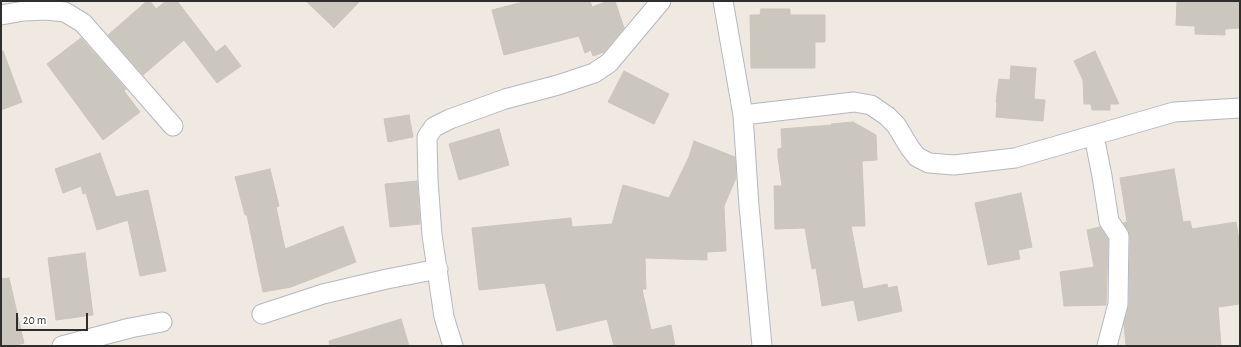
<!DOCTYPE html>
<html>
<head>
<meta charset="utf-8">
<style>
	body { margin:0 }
	#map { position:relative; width:1241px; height:347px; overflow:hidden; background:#efe9e1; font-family:"Alegreya Sans",sans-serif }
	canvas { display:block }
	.frame { position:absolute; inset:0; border:2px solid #2e2e2e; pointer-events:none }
	.scale { position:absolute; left:16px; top:313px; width:72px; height:18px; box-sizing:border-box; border:2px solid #2e2e2e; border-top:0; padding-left:5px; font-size:12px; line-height:14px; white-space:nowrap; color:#2e2e2e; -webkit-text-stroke:3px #fff; paint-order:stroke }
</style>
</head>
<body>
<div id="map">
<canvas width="1241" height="347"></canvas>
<div class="frame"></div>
<div class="scale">20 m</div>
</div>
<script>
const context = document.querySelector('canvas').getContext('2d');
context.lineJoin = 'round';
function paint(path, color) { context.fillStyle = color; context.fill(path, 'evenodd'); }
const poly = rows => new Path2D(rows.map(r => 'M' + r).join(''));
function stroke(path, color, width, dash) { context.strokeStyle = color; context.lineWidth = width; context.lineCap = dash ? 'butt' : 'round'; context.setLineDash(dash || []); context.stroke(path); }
const building = poly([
	[147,1,150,1,156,9,166,1,177,1,216,52,225,45,241,66,217,83,184,40,143,75,108,35,147,1],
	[306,1,360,1,334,28,306,1],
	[527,1,590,1,592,7,608,1,615,1,624,28,604,52,593,56,591,50,585,53,579,36,504,55,492,10,527,1],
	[1177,1,1240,1,1240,28,1225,29,1225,35,1195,34,1195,26,1176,25,1177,1],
	[761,9,790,9,790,15,825,15,825,42,815,42,815,68,751,68,750,15,760,15,761,9],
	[81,38,126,89,124,91,140,112,103,140,47,64,81,38],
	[1,51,3,51,22,102,1,110,1,51],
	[1095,51,1119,104,1110,104,1110,110,1092,110,1091,104,1084,104,1083,80,1074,61,1095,51],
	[1011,66,1036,68,1034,99,1045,100,1043,121,996,117,997,102,996,102,999,79,1010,80,1011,66],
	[624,71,669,94,654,124,608,102,624,71],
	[409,115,413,137,388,142,384,119,409,115],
	[853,122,876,135,877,160,862,161,865,226,851,226,863,289,887,284,888,288,897,286,902,311,858,321,854,300,822,306,816,268,812,269,805,228,775,229,774,186,782,186,778,157,778,149,782,148,781,129,832,125,831,124,853,122],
	[499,129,509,165,459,180,449,144,499,129],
	[694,141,735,157,736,178,724,206,726,251,707,252,707,260,645,258,646,289,642,289,651,330,671,325,675,346,614,346,607,319,557,331,545,283,479,290,472,228,571,218,572,227,612,224,623,185,669,198,689,157,694,141],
	[100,153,116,197,148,190,166,271,140,276,128,220,97,230,86,193,83,194,81,186,63,193,55,169,100,153],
	[270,169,279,206,276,207,285,249,343,226,356,262,291,287,263,292,247,215,245,215,235,177,270,169],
	[1174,169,1183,222,1190,221,1192,229,1236,222,1240,246,1240,304,1218,307,1221,346,1126,346,1124,324,1129,304,1130,236,1128,230,1123,223,1127,222,1120,178,1174,169],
	[417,181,420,224,390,227,385,184,417,181],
	[1021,193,1032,247,1018,250,1020,259,988,265,975,203,1021,193],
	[1100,227,1108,239,1106,305,1064,306,1060,272,1094,267,1087,230,1100,227],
	[85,253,93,315,56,320,48,258,85,253],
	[9,278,24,343,13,346,1,346,1,279,9,278],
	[401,319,409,346,330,346,329,341,401,319]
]);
paint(building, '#cbc7bf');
stroke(building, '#cbc5ba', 1);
const minor = poly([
	[723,1,743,115,749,206,762,346],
	[1,15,24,11,46,10,65,12,83,23,173,126],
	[743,115,854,102,871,105,887,116,896,125,910,148,917,157,929,163,954,165,1015,158,1174,112,1240,108],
	[1094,136,1102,176,1109,221,1119,236,1118,304,1107,346],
	[262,314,323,294,387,279,438,269],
	[62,346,130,328,162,322],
	[453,346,444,317,432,235,428,180,427,137,434,127,450,119,505,99,558,85,594,73,609,63,661,1]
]);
stroke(minor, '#b4b7c1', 21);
stroke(minor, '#fff', 19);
</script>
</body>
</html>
